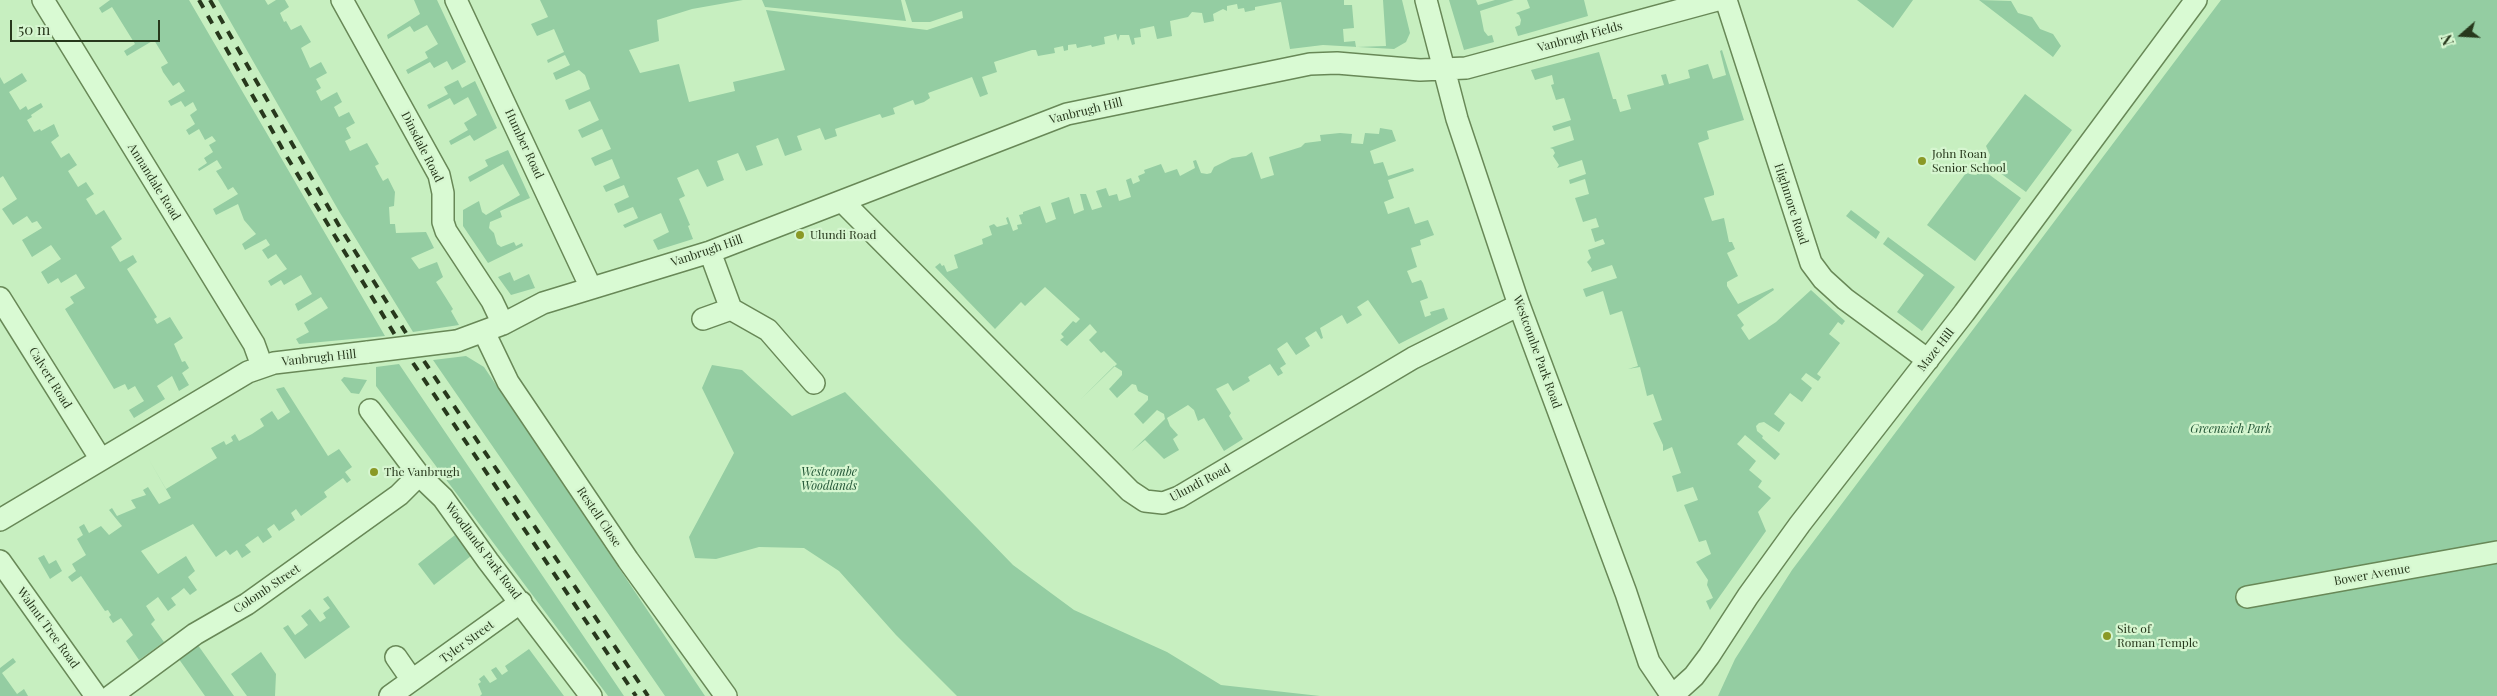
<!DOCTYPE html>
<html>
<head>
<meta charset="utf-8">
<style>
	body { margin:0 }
	#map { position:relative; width:2497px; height:696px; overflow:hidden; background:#c7efc0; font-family:"Playfair Display",serif }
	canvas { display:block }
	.north { position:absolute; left:2437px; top:10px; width:50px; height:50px; -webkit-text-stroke:4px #d6f6d0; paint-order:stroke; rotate:251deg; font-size:14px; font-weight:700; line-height:20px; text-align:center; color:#27381c }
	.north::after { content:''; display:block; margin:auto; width:18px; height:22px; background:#27381c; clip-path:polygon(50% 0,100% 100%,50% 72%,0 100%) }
	.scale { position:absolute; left:10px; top:20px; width:150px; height:22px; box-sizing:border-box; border:2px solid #27381c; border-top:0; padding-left:6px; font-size:15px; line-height:18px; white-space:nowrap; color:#27381c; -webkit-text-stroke:4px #d6f6d0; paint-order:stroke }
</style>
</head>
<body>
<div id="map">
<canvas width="2497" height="696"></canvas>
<div class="north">N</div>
<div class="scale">50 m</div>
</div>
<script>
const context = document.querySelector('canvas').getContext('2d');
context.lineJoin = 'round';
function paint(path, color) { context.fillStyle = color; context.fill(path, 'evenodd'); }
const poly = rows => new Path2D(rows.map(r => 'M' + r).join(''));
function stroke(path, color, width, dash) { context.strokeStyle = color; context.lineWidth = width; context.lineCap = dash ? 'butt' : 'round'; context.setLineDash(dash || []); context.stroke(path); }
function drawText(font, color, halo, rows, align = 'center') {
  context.font = font + ' "Playfair Display",serif'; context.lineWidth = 4.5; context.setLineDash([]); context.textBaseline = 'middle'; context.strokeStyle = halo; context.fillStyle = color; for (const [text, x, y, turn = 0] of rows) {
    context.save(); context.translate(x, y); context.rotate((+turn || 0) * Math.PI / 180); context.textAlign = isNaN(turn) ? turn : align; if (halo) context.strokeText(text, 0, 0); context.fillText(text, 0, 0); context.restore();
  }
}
paint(poly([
	[110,0,189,0,385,336,299,344,296,339,309,332,304,323,328,308,321,297,298,311,295,304,312,294,301,275,284,285,281,280,271,286,268,281,287,269,276,254,268,259,262,250,270,245,266,239,245,250,242,244,256,234,244,220,238,204,216,215,213,209,238,194,233,187,228,190,222,180,216,171,222,168,217,160,199,171,198,169,207,163,204,158,213,152,209,145,216,141,212,136,205,140,199,129,189,135,186,130,195,124,190,115,197,110,193,102,185,107,181,101,171,106,168,101,185,91,179,82,173,86,163,72,161,67,168,63,154,40,127,56,124,51,135,44,112,7,102,13,99,8],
	[218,0,265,0,268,5,276,0,285,0,289,7,280,13,284,22,286,21,291,30,301,25,311,42,301,48,310,68,321,62,327,73,316,79,321,88,316,91,321,101,337,92,342,102,334,107,339,117,349,112,355,123,346,128,351,138,345,141,350,151,367,143,379,164,375,166,379,174,383,181,388,178,395,192,394,206,389,207,390,224,395,224,396,233,426,232,434,248,411,258,419,269,437,262,443,277,436,282,453,309,451,311,459,325,413,332,340,213],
	[414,0,437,0,466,62,452,70,447,61,434,68,430,62,408,74,406,70,428,58,425,52,438,44,427,25,414,32,410,26,388,39,387,35,420,14],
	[540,0,743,0,692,9,657,20,659,41,629,50,640,73,679,64,689,102,735,91,733,82,785,70,766,10,927,30,963,18,962,11,930,22,912,22,905,0,1344,0,1344,5,1352,5,1354,28,1343,29,1344,42,1355,41,1356,47,1386,46,1383,0,1402,0,1410,33,1406,42,1394,49,1323,45,1290,49,1281,2,1255,7,1255,10,1245,12,1244,8,1238,9,1237,4,1227,6,1227,11,1223,9,1213,14,1214,21,1204,23,1202,13,1192,12,1188,17,1170,21,1172,36,1157,39,1154,26,1140,29,1141,37,1134,38,1135,44,1132,45,1129,35,1120,35,1118,41,1116,34,1104,37,1105,44,1092,47,1091,45,1077,48,1076,44,1068,45,1068,50,1064,51,1063,46,1054,48,1055,53,1038,56,1036,50,1032,50,994,62,997,72,982,77,988,94,980,97,972,77,928,93,930,98,924,102,915,105,913,100,893,108,895,114,882,118,880,114,835,129,837,136,825,140,820,128,797,136,802,150,785,156,778,138,756,146,763,165,746,171,738,153,717,161,724,180,707,187,698,169,677,178,685,196,679,199,690,225,688,226,693,239,658,250,653,240,669,232,661,213,625,228,623,225,638,218,633,207,618,213,614,204,629,197,624,185,606,192,603,186,620,178,612,159,595,166,591,158,611,149,602,129,582,138,578,130,599,120,590,101,569,110,565,100,590,89,585,75,579,70,556,80,553,73,570,65,565,55,548,63,547,60,564,52,554,29,537,36,531,24,548,17],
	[762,0,901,0,906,21,765,7],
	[1449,0,1476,0,1478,5,1495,0,1514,0,1480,11,1484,31,1488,36,1492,35,1494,42,1464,50],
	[1527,0,1584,0,1588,16,1518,36,1515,27,1520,25,1521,20,1519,15,1516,13,1530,8],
	[1857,0,1913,0,1893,28],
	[1979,0,2011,1,2018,13,2032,17,2040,29,2053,34,2061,46,2053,57],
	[2221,0,2497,0,2497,696,1718,696,1735,659,1792,570],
	[1722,50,1744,120,1707,131,1709,139,1698,143,1714,192,1714,195,1704,198,1712,221,1724,218,1729,242,1732,242,1735,249,1727,253,1738,276,1727,282,1727,286,1738,304,1773,288,1774,290,1737,315,1744,325,1741,328,1749,340,1776,322,1811,290,1845,321,1842,325,1838,322,1829,334,1840,343,1817,374,1821,377,1819,380,1818,381,1806,373,1801,379,1812,388,1802,402,1790,393,1774,414,1785,423,1779,432,1764,422,1759,423,1756,426,1757,431,1763,436,1762,438,1780,454,1775,460,1745,435,1737,444,1756,461,1749,470,1762,481,1758,487,1771,498,1758,512,1766,531,1710,610,1706,601,1713,598,1707,585,1708,580,1696,562,1711,554,1706,540,1699,542,1684,505,1698,500,1693,487,1677,492,1672,476,1681,473,1672,447,1663,451,1663,445,1653,423,1662,420,1653,394,1647,396,1640,367,1628,369,1638,366,1622,311,1610,315,1603,291,1586,297,1583,289,1617,278,1612,265,1591,272,1592,269,1587,262,1591,258,1588,250,1605,244,1603,239,1595,242,1591,229,1599,227,1596,218,1583,222,1575,198,1589,194,1585,179,1570,184,1569,180,1586,174,1582,160,1557,168,1559,165,1553,156,1555,153,1553,149,1550,148,1574,140,1570,126,1554,131,1552,126,1571,120,1564,98,1556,100,1551,85,1554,84,1552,75,1535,80,1531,70,1599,52,1613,99,1616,99,1620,112,1631,109,1627,95,1664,85,1661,75,1666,74,1669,84,1690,78,1688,70,1708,64,1713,79,1726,75,1720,51],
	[22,73,27,81,9,92,20,110,26,106,28,110,41,103,43,107,31,115,32,117,27,120,34,132,40,129,41,131,54,124,59,136,51,142,61,158,69,153,77,165,68,171,78,187,86,182,94,194,86,199,96,215,104,210,122,239,111,247,120,262,133,255,137,262,127,269,157,317,154,319,157,324,170,317,183,338,174,344,182,362,185,361,189,368,182,373,189,385,179,391,172,376,157,386,165,399,134,418,129,410,144,401,139,393,135,386,128,390,125,384,114,389,65,309,74,303,70,297,85,288,76,274,61,283,58,278,48,284,41,272,61,259,51,245,32,257,22,240,42,228,37,221,32,223,27,216,13,225,2,209,17,199,3,176,0,178,0,77,4,84],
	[458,80,462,88,475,81,497,128,474,141,470,135,451,145,449,141,468,130,464,123,477,115,468,97,454,105,450,98,429,109,427,105,448,94,444,87],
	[2025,94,2072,130,2026,192,1988,164,1990,155,1986,146],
	[1380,128,1392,130,1396,141,1370,151,1374,164,1383,162,1388,176,1413,168,1414,171,1388,180,1394,198,1384,202,1388,214,1409,207,1415,224,1428,220,1434,235,1420,240,1421,245,1411,248,1417,267,1407,271,1412,283,1421,280,1423,283,1428,298,1420,301,1425,317,1431,315,1430,312,1444,308,1448,319,1399,344,1368,300,1357,307,1362,315,1347,324,1342,315,1320,328,1323,338,1321,339,1316,331,1305,338,1310,346,1296,355,1287,342,1277,349,1286,364,1280,368,1283,373,1278,376,1270,364,1248,377,1250,381,1233,391,1228,383,1216,389,1231,413,1229,416,1243,439,1224,451,1204,418,1198,421,1194,410,1188,405,1167,418,1170,426,1178,435,1173,439,1179,450,1164,459,1145,440,1132,451,1165,419,1164,414,1157,410,1143,424,1134,414,1148,400,1148,396,1138,391,1136,385,1132,384,1117,398,1109,389,1122,375,1122,371,1114,366,1081,399,1117,364,1104,351,1101,353,1089,340,1097,332,1090,324,1067,346,1060,340,1064,337,1061,334,1073,321,1076,323,1080,319,1045,287,1025,306,1021,302,995,329,935,267,940,263,942,266,944,265,947,272,958,268,954,255,983,244,982,239,992,235,989,226,994,224,997,227,1008,224,1006,218,1008,217,1013,231,1018,229,1017,225,1022,224,1019,215,1023,214,1023,212,1040,206,1046,223,1056,219,1051,203,1069,197,1074,214,1084,210,1080,194,1086,194,1092,210,1102,207,1096,191,1106,188,1109,196,1117,194,1119,201,1131,197,1126,180,1131,178,1133,184,1140,181,1138,176,1145,173,1144,170,1161,164,1165,173,1177,169,1180,176,1195,168,1193,161,1196,160,1201,173,1207,174,1211,173,1214,167,1232,158,1246,156,1252,152,1261,179,1274,175,1269,157,1301,147,1305,143,1321,141,1320,135,1340,133,1352,134,1351,143,1363,144,1365,133,1379,134],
	[508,150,530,198,500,211,502,217,490,222,489,228,494,233,497,244,501,247,514,242,516,246,522,243,523,246,488,263,463,226,463,210,479,201,482,212,486,215,520,195,503,164,470,182,468,177,488,166,485,160],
	[1983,170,2021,198,1975,261,1927,225,1966,173,1976,175],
	[1851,210,1880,232,1876,239,1846,216],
	[1888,237,1955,287,1922,331,1897,312,1924,275,1883,244],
	[510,272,514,281,529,274,535,288,511,295,498,277],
	[466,356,484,367,705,696,665,696,433,360],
	[399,364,624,696,608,696,376,386,376,367],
	[712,365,742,370,792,416,845,392,1013,565,1074,610,1167,652,1221,685,1320,696,957,696,896,635,839,571,804,548,759,547,716,559,695,558,689,537,734,453,702,388],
	[344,377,367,380,359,394,351,393,341,380],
	[284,387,328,456,339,449,352,467,345,472,351,480,347,483,343,478,324,492,327,497,301,516,296,509,291,513,295,520,279,531,274,524,267,529,272,537,263,543,258,536,245,545,251,552,242,558,237,550,230,555,226,550,216,557,193,524,141,551,158,574,186,556,195,571,188,577,197,590,190,595,184,588,178,593,171,598,176,605,168,611,158,597,146,606,155,620,151,624,164,642,139,660,126,641,133,635,121,618,113,623,109,617,111,615,108,610,105,611,81,576,72,582,68,577,76,571,72,564,86,555,77,539,83,535,79,527,84,524,89,533,101,526,109,535,122,526,109,510,112,508,117,516,136,508,131,500,146,495,143,490,148,487,159,504,171,498,148,458,166,489,217,458,211,448,224,441,226,445,233,441,231,437,235,434,239,441,252,434,264,426,260,419,272,411,278,420,290,412,276,389],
	[455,535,471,556,434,585,418,564],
	[44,555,49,564,56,560,62,571,50,579,38,558],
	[328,596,350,627,305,659,283,628,288,625,295,635,302,630,308,625,301,616,310,609,320,622,326,618,323,613,330,608,323,599],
	[195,641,234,696,205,696,176,655],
	[529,649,564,696,480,696,482,694,478,684,481,682,479,679,484,675,490,683,497,679,491,670,496,667,502,675,508,671,505,666],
	[261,652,276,674,275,696,247,696,231,674],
	[13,658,16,662,2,673,17,694,24,689,28,696,0,696,0,668]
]), '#94cda2');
const minor = poly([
	[43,0,254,344,262,366],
	[342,0,439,175,443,193,443,222,446,231,492,301,503,324],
	[456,0,591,288],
	[1426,0,1457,119,1519,305,1626,593,1649,662,1672,696],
	[1726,0,1811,263,1823,279,1845,299,1928,360],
	[842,201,1130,491,1145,501,1163,503,1179,497,1413,358,1519,305],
	[710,252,731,309,768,330,814,383],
	[0,298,100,458],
	[703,319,731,309],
	[484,332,508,382,628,560,726,696],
	[457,341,503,324,543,303,710,252,1067,114,1310,64,1337,63,1420,70,1466,68,1717,0],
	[370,410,419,475,443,498,488,561,591,696],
	[0,520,248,372,274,363,368,352],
	[0,561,96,696],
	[2247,597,2497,552],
	[396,657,412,680],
	[111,696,195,634,247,604,399,495,419,475],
	[390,696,521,602],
	[1672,696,1694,676,1709,656,1748,596,1800,524,1964,313,2196,0]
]);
stroke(minor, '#688857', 24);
stroke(minor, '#d9fad3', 21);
stroke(poly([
	[199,0,287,157,395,335],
	[210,0,338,224,406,333],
	[424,361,648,696],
	[413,363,636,696]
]), '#27381c', 4, [9, 9]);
const minorBridge = poly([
	[368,352,457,341]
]);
stroke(minorBridge, '#688857', 24, []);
stroke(minorBridge, '#d9fad3', 21);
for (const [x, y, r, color] of [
	[1922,161,5,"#8a9926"],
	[800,235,5,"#8a9926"],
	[374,472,5,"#8a9926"],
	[2107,636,5,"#8a9926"]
]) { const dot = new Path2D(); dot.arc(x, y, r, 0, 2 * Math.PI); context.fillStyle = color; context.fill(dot); stroke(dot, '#d6f6d0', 2); }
drawText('12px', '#27381c', '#d6f6d0', [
	["Vanbrugh Fields",1580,37,-15],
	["Vanbrugh Hill",1086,111,-14],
	["Humber Road",524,144,65],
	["Dinsdale Road",422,147,63],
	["Annandale Road",154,182,58],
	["Highmore Road",1791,204,72],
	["Vanbrugh Hill",707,251,-19],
	["Maze Hill",1936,350,-52],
	["Westcombe Park Road",1537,352,70],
	["Vanbrugh Hill",319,358,-6],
	["Calvert Road",50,378,58],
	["Ulundi Road",1200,483,-28],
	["Restell Close",599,517,56],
	["Woodlands Park Road",483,551,53],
	["Bower Avenue",2372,575,-10],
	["Colomb Street",267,589,-34],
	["Walnut Tree Road",48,628,54],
	["Tyler Street",467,642,-36]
]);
drawText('12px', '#27381c', '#d6f6d0', [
	["John Roan",1932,154],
	["Senior School",1932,168],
	["Ulundi Road",810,235],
	["The Vanbrugh",384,472],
	["Site of",2117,629],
	["Roman Temple",2117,643]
], 'left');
drawText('italic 12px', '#225536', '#d6f6d0', [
	["Greenwich Park",2231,429],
	["Westcombe",829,472],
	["Woodlands",829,486]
]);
</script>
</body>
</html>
